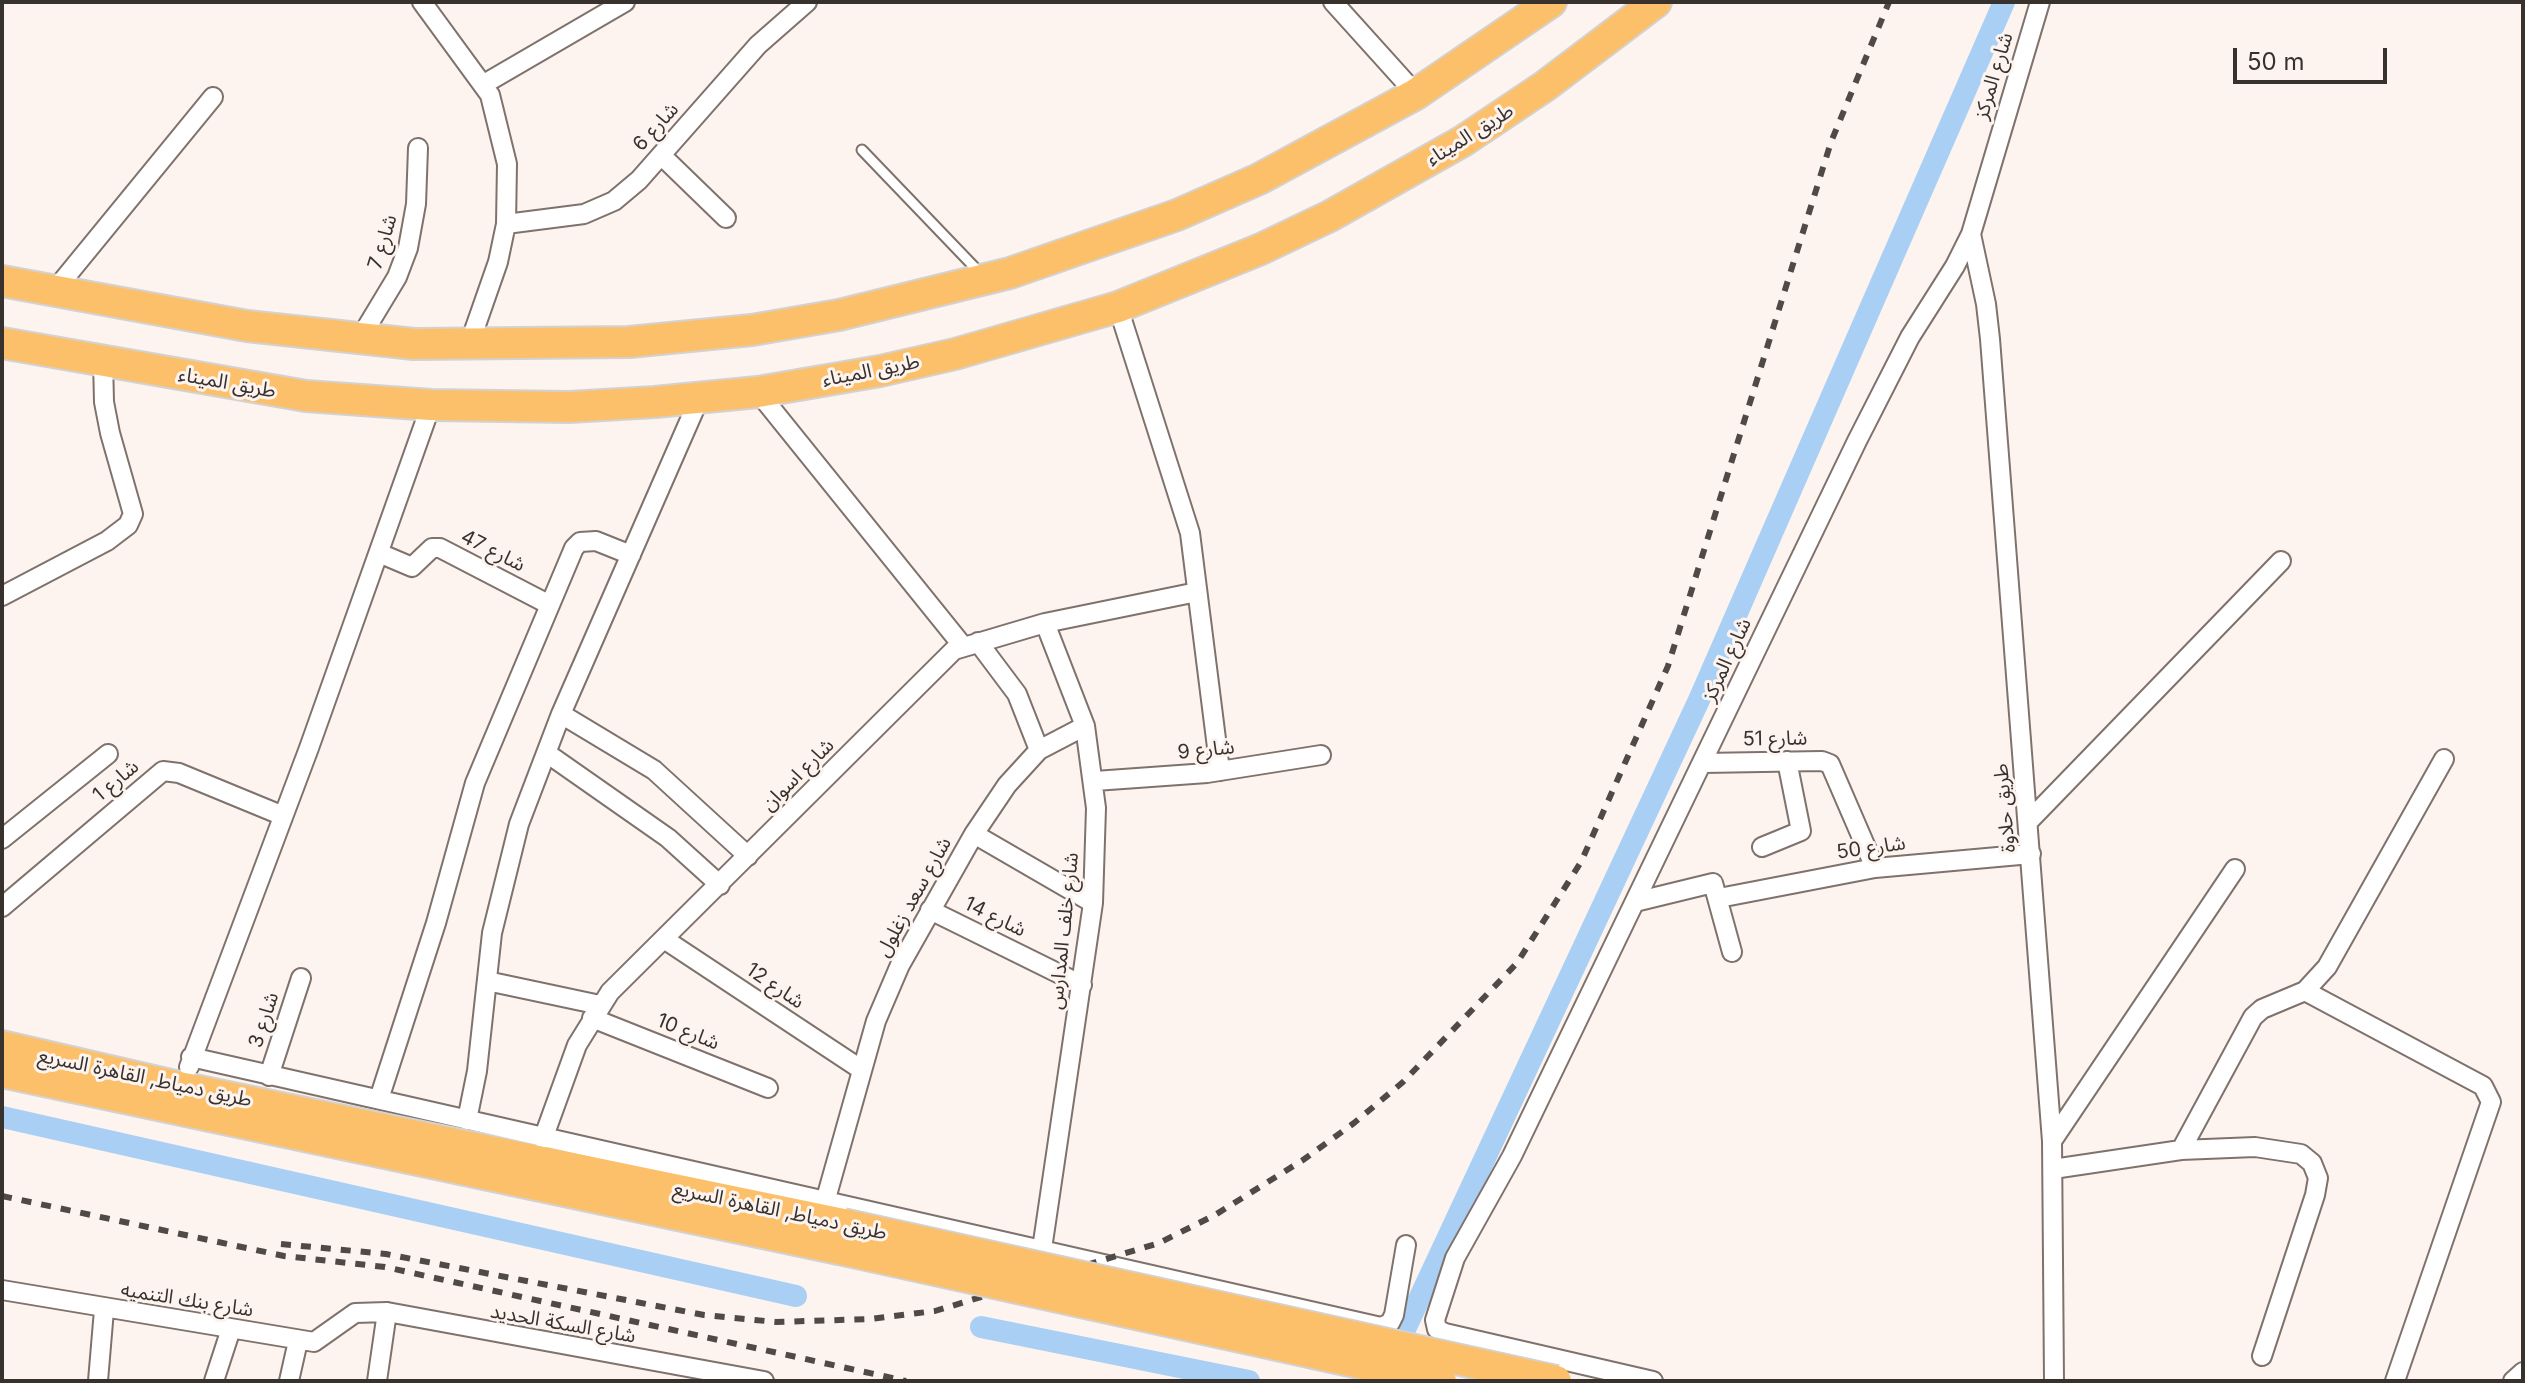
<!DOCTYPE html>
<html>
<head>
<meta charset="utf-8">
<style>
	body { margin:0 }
	#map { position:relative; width:2525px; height:1383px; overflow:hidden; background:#fdf4f0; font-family:Inter,sans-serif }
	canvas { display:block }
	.frame { position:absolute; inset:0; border:4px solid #38322f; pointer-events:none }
	.scale { position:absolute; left:2233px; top:48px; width:154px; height:36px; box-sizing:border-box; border:4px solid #38322f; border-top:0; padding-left:10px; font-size:24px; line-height:28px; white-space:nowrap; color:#38322f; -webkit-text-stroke:6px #fdf4f0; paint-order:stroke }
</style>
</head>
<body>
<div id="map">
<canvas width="2525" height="1383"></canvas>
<div class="frame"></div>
<div class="scale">50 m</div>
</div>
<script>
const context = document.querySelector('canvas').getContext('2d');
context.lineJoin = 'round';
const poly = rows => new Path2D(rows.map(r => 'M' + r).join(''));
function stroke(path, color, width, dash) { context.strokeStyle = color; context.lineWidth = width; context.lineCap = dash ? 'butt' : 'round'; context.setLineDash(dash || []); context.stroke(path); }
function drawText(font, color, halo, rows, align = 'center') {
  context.font = font + ' Inter,"Noto Sans Arabic",sans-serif'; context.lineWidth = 6; context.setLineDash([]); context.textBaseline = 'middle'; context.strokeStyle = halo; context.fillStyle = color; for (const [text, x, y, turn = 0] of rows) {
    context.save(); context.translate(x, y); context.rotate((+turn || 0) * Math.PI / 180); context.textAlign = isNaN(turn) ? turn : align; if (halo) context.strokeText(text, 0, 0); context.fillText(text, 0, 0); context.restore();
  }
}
stroke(poly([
	[2,1117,796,1296],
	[981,1327,1249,1381],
	[1392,1357,1699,700,2004,2]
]), '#a9d0f4', 22);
const service = poly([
	[862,150,981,274]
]);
const minor = poly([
	[422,2,490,95,507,164,506,224,498,262,469,345],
	[1333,2,1416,94],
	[484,84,625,2],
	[661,155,726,218],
	[506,224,584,214,614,201,639,180,758,45,807,2],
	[1971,234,1986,304,1990,339,2052,1141,2054,1381],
	[55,290,213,97],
	[1118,307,1190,533,1220,771],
	[359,340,397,277,408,248,416,204,418,148],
	[758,392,962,645],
	[379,553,412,567,432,548,440,548,548,604],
	[2,596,107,541,128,525,133,514,110,433,104,402,103,359],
	[561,714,654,770,748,856],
	[1039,750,1085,726],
	[548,754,668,838,720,885],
	[1703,763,1822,761,1830,764,1875,868],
	[1095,781,1207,773,1321,755],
	[2028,822,2281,561],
	[974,834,1093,903],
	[2,839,108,754],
	[1762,847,1801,831,1787,761],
	[1719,898,1875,868,2031,854],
	[1635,902,1713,883,1732,952],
	[2,907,163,771,179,773,281,815],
	[930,910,1082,985],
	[664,939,862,1070],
	[487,981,600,1005],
	[2305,991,2483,1086,2491,1102,2395,1381],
	[592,1018,768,1088],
	[191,1057,1381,1327,1390,1323,1394,1315,1406,1245],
	[189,1067,309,748,431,405],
	[269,1076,301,978],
	[379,1099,436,923,475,783,574,548,580,542,596,541,631,555],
	[467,1120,477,1071,492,933,519,824,561,714,699,399],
	[543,1139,577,1045,610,992,954,650,1045,623,1197,592],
	[2052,1141,2235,869],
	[2181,1150,2253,1017,2262,1009,2305,991,2327,967,2444,759],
	[2053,1169,2181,1150,2255,1147,2301,1154,2312,1163,2318,1178,2315,1195,2262,1356],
	[825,1202,876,1021,900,965,974,834,1007,785,1039,750,1017,694,978,642],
	[1042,1249,1093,903,1096,808,1085,726,1045,623],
	[2,1290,314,1342,355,1313,387,1312,764,1381],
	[98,1381,104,1310],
	[214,1381,231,1329],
	[289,1381,298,1341],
	[377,1381,387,1312],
	[1653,1381,1445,1333,1437,1329,1435,1320,1455,1258,1512,1156,1857,441,1910,337,1955,266,1971,234,2040,2],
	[2513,1381,2523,1372]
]);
const trunk = poly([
	[2,281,247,326,414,344,629,342,752,330,839,315,1010,273,1177,215,1259,179,1416,94,1551,2],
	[2,343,306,396,431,405,569,407,655,402,758,392,880,371,955,354,1118,307,1261,249,1330,216,1463,141,1545,86,1656,2],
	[2,1046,184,1088,843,1224],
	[2,1072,839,1249]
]);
stroke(service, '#7f726c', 13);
stroke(minor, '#7f726c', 22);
stroke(trunk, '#d3d2d1', 34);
stroke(service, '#fff', 9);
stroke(minor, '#fff', 18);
stroke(trunk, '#fcc06a', 30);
stroke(poly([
	[2,1196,284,1256,385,1267,906,1381],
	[281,1244,386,1254,704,1315,776,1322,870,1319,935,1311,1159,1243,1215,1215,1303,1160,1354,1123,1403,1082,1517,963,1581,862,1668,666,1831,142,1889,2]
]), '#504a46', 6, [10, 10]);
const trunkBridge = poly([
	[843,1224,1556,1381],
	[839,1249,1441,1381]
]);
stroke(trunkBridge, '#d3d2d1', 34, []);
stroke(trunkBridge, '#fcc06a', 30);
drawText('20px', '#38322f', '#fdf4f0', [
	["شارع المركز",1994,76,-73],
	["شارع 6",656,127,-48],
	["طريق الميناء",1470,135,-32],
	["شارع 7",383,242,-73],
	["طريق الميناء",871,371,-11],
	["طريق الميناء",227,383,10],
	["شارع 47",493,551,27],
	["شارع المركز",1727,660,-65],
	["شارع 51",1775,739,-1],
	["شارع 9",1206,750,-6],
	["شارع اسوان",798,775,-45],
	["شارع 1",116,781,-40],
	["طريق حلاوة",2005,808,-95],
	["شارع 50",1871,848,-8],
	["شارع سعد زغلول",914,897,-61],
	["شارع 14",995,917,26],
	["شارع خلف المدارس",1064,931,-84],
	["شارع 12",775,986,34],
	["شارع 3",264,1020,-72],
	["شارع 10",688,1032,22],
	["طريق دمياط, القاهرة السريع",145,1078,12],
	["طريق دمياط, القاهرة السريع",780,1211,12],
	["شارع بنك التنميه",187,1300,9],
	["شارع السكة الحديد",563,1324,10]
]);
</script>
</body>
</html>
